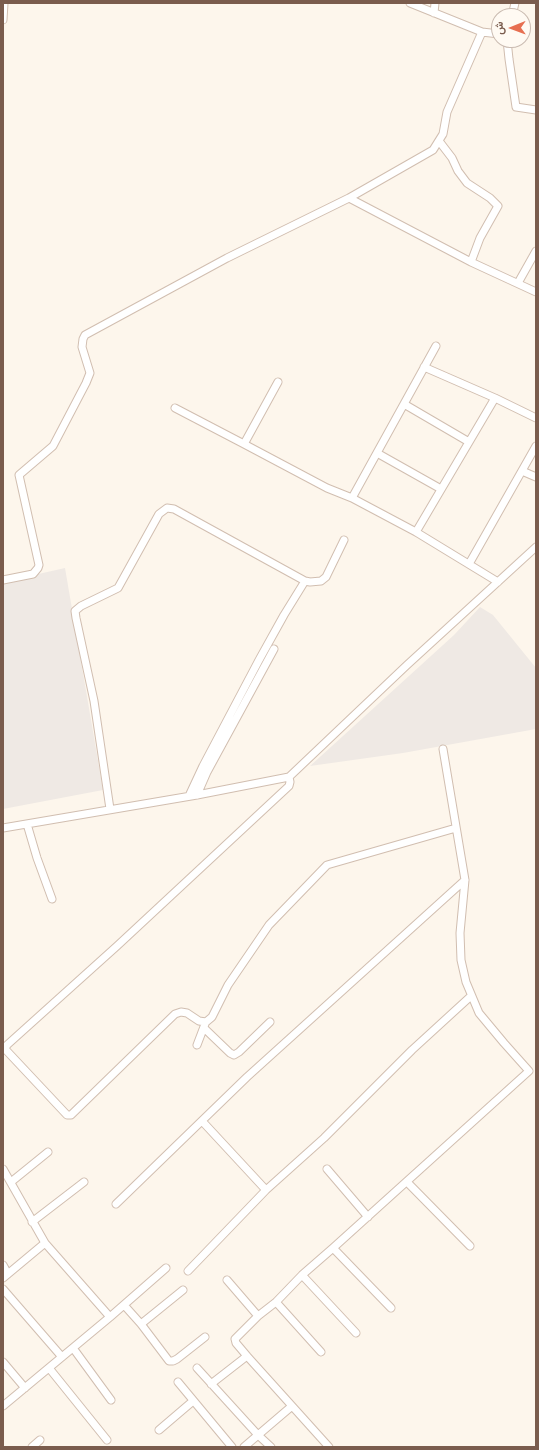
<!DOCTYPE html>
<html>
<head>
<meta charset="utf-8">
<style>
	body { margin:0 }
	#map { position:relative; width:539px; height:1450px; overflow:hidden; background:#fdf6ec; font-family:"Fira Sans Condensed",Vazirmatn,sans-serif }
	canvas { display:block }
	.frame { position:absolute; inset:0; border:4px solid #7a5c4d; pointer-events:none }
	.north { position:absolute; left:491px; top:8px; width:40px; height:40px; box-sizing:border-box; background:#fffaf3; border:1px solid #cabbb1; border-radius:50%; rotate:269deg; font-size:11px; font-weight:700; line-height:16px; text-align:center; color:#7a5c4d }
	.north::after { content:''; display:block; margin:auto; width:14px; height:18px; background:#e76f51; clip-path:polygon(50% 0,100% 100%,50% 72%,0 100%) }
</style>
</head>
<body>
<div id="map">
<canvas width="539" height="1450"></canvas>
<div class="frame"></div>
<div class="north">ش</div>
</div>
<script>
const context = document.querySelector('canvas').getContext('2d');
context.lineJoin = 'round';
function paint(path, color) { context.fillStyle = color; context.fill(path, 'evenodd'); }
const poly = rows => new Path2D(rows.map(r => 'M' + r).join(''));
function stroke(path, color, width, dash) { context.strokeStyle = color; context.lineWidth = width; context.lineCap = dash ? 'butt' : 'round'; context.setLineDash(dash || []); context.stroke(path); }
paint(poly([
	[65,568,103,790,3,809,3,582],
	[480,607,493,615,536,668,536,729,403,753,310,766,454,635]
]), '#efe9e4');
const minor = poly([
	[410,3,482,32,447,112,443,134,433,150,349,198,471,262,536,292],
	[434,13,435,3],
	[512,16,515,3],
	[3,20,4,3],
	[482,32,499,34],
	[507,40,509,59,516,107,536,110],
	[439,141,452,158,458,171,467,183,490,198,498,206,480,238,471,262],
	[518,283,536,251],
	[424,367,495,398,536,418],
	[404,404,469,442],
	[175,408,244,444,327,488,352,498,416,532,498,582],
	[244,444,278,382],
	[377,453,441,489],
	[522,471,536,477],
	[352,498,436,346],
	[416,532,495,398],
	[469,564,536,446],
	[3,580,33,574,38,568,39,565,19,475,53,446,86,383,90,373,82,347,83,339,85,335,227,258,349,198],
	[289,777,290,782,289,786,117,946,7,1045,5,1049,67,1115,71,1115,175,1014,181,1012,187,1013,199,1021,206,1022,212,1017,228,985,269,925,327,865,456,828],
	[197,795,207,772,274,649],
	[189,796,203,766,259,660,284,615,305,581],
	[110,809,94,701,76,618,75,611,81,606,118,588,159,514,167,508,174,509,305,581,310,582,321,581,326,577,344,540],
	[27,824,37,858,52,899],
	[3,828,197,795,289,777,407,665,536,547],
	[204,1028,230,1053,234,1055,239,1052,270,1022],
	[197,1045,205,1024],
	[202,1121,266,1190],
	[3,1169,45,1243,110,1317],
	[327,1169,368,1217],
	[11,1182,48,1152],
	[407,1182,470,1246],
	[116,1204,247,1077,465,880],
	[32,1222,84,1182],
	[333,1248,391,1308],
	[3,1265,8,1274],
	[188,1271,266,1190,324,1138,412,1050,471,996],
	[302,1275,356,1333],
	[3,1278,45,1243],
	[227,1280,258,1316],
	[3,1289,62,1357],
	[276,1302,321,1352],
	[124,1305,141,1324,169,1361,173,1361,177,1359,205,1337],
	[141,1324,183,1290],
	[73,1348,111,1400],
	[3,1362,25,1388],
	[49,1368,107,1440],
	[197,1368,258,1435,271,1447],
	[178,1382,232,1447],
	[211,1384,247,1356],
	[3,1406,110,1317,166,1268],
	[159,1430,193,1401],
	[32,1447,40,1440],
	[244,1447,292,1406],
	[329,1447,247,1356,236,1343,235,1339,258,1316,276,1302,302,1275,333,1248,529,1071,504,1043,479,1013,466,982,461,960,460,933,465,880,443,749]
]);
stroke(minor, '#d1beb0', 9);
stroke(minor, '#fff', 7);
</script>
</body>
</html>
